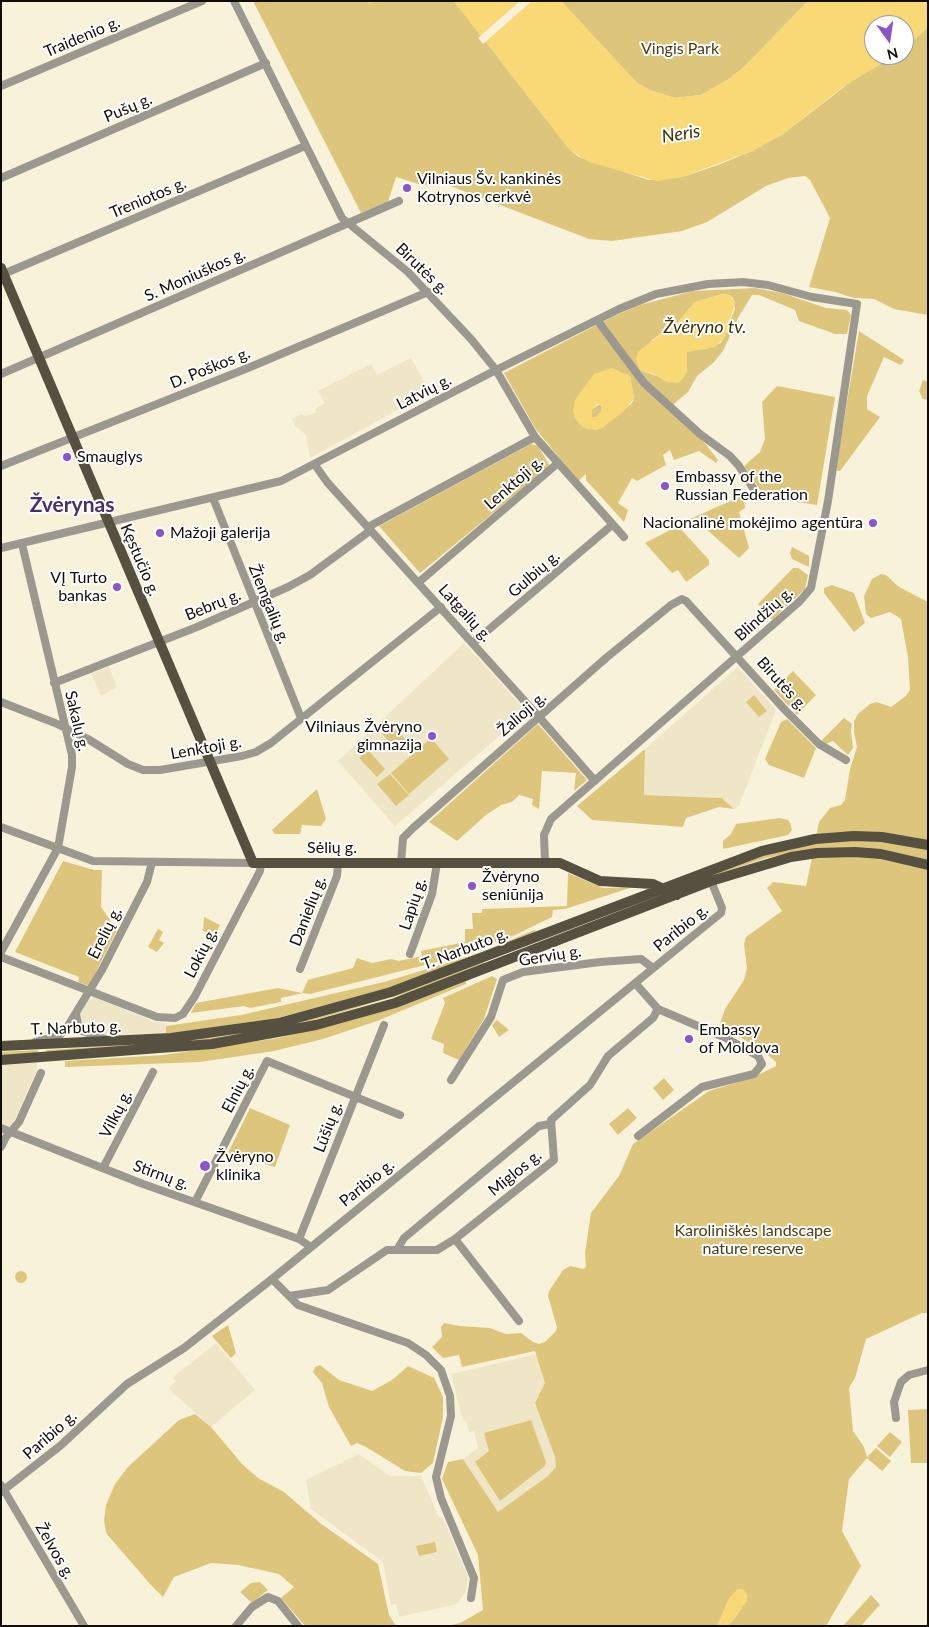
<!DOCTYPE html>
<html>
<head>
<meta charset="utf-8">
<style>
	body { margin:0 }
	#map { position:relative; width:929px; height:1627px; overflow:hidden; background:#f9f2da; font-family:Lato,sans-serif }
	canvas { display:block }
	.frame { position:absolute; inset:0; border:2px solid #0f0d06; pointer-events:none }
	.north { position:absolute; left:864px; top:15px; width:50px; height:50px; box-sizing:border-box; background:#fff; border:1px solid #9f9e9b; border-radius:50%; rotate:166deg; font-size:14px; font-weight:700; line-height:20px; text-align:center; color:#0f0d06 }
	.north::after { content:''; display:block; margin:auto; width:18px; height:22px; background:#8b54cb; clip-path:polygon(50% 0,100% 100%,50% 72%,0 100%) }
</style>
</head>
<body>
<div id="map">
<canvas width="929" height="1627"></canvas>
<div class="frame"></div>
<div class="north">N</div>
</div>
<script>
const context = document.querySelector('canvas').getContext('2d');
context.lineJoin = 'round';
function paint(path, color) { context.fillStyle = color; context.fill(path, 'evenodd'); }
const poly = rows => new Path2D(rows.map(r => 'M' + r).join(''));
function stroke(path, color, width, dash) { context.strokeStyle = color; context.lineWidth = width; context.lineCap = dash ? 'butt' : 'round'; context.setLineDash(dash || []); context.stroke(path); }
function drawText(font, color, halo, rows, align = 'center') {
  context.font = font + ' Lato,sans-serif'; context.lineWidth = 4; context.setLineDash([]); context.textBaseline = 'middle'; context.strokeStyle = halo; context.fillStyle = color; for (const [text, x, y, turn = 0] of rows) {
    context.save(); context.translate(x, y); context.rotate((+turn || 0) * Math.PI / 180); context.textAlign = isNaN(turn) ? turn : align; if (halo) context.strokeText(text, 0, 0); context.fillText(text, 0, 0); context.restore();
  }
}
paint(poly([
	[411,358,430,392,310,458,306,435,295,426,292,419,302,414,304,416,310,415,316,412,315,409,325,403,318,391,371,364,377,375],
	[464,643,527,712,395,826,338,761],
	[109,667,117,687,101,696,91,674],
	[738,667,776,710,739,806,734,809,723,798,644,795,645,749],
	[94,997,155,1022,166,1023,166,1034,98,1035,80,1026,78,1017,84,1004],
	[37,1061,37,1070,13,1123,9,1126,1,1125,1,1064],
	[216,1343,255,1390,211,1427,168,1388,176,1382,173,1377],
	[537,1354,545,1383,535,1403,555,1457,556,1467,548,1476,497,1513,463,1459,478,1448,474,1431,469,1432,466,1420,463,1421,451,1374],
	[359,1454,390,1476,421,1476,439,1517,443,1518,468,1577,466,1592,457,1604,399,1617,396,1604,391,1605,383,1562,311,1509,306,1480]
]), '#efe6c7');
paint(poly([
	[253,1,454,1,570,150,579,157,649,180,682,177,718,165,752,151,783,134,853,80,895,55,904,55,904,49,928,27,928,315,894,309,874,299,854,298,835,292,809,287,830,218,810,180,805,176,788,178,766,186,707,222,682,231,612,241,589,239,432,179,425,186,396,177,388,202,361,213],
	[561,1,808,1,743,68,729,79,701,95,675,98,649,90,636,82],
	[755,288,782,293,826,308,847,310,851,315,847,334,835,334,799,321,795,310,759,295,752,295,738,318,723,351,714,362,697,376,688,392,668,409,704,442,718,460,716,463,699,451,674,460,670,450,663,455,666,465,637,481,632,478,618,503,628,510,624,522,586,480,586,474,578,481,535,428,504,373,616,315,640,305,693,291],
	[723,294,729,295,733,298,735,309,721,343,705,349,693,350,687,352,687,372,662,378,640,370,652,340,678,322,695,302],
	[630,376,634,398,632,403,603,427,574,406],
	[859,331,904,360,901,365,884,357,867,396,867,409,880,417,840,471,837,471,836,467],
	[923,380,928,382,928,400,923,399,919,391],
	[777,386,835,397,817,505,765,497,744,466,760,452,765,439,762,402],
	[600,404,602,407,601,413,596,417,592,417,592,409],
	[531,444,538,446,550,466,420,573,379,526],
	[744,495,745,508,739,512,749,548,739,558,706,529,706,521,700,519,693,520,684,529,681,523],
	[678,526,709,560,709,565,686,582,678,570,672,573,645,543],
	[792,547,809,556,809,567,792,559,790,553],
	[793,568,798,568,808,575,805,589,772,620,758,604],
	[881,574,886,575,899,587,928,602,928,1313,922,1313,866,1339,855,1378,849,1388,853,1431,864,1447,867,1457,876,1448,891,1461,882,1471,867,1458,849,1479,842,1531,861,1566,826,1626,728,1626,742,1608,738,1589,729,1599,717,1626,447,1626,460,1623,483,1610,478,1555,442,1479,448,1462,463,1459,498,1512,548,1476,556,1467,555,1457,535,1403,545,1383,535,1351,462,1367,459,1355,443,1358,432,1347,442,1337,441,1327,444,1323,460,1326,490,1328,506,1334,521,1333,533,1342,539,1344,545,1342,556,1331,557,1327,548,1296,549,1291,563,1270,570,1266,583,1269,586,1267,585,1253,591,1213,619,1176,633,1144,709,1091,752,1078,776,1066,776,1062,761,1049,719,1026,725,1009,744,980,747,968,744,944,746,937,782,911,767,888,773,882,806,886,814,849,766,858,677,888,769,853,815,843,819,822,830,808,841,805,845,800,850,769,857,747,854,732,854,721,858,714,870,704,877,702,891,707,906,696,910,690,908,657,901,619,890,612,871,618,866,614,864,596,872,579],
	[832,585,854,593,865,623,854,632,824,593,824,588],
	[793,671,816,695,797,715,774,690],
	[754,695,767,711,759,717,746,702],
	[844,718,852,724,851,731,853,748,848,755,833,741,826,744,821,741],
	[787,719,816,748,804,778,769,765,765,759,781,722],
	[538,724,587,780,574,791,576,773,542,771,539,809,532,805,533,799,519,795,512,802,501,805,486,815,457,841,429,822],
	[392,725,406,740,396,749,382,734],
	[431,738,449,759,409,794,391,773],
	[645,749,644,795,722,798,734,809,719,807,686,818,683,827,592,820,577,806],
	[368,750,385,769,377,777,359,758],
	[390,774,409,795,396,806,377,784],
	[317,789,326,819,321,826,302,825,300,834,275,834,272,830],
	[780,818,788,820,790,823,792,830,788,835,723,849,723,841,731,834,736,824],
	[63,861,94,870,102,870,101,907,117,930,89,986,78,982,79,977,15,952],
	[568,873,603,888,633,887,565,909,553,910,552,917,515,935,445,960,310,994,303,993,281,998,281,1002,250,1008,244,1006,191,1013,196,1003,278,988,302,993,308,980,353,968,357,958,372,963,391,959,399,961,422,956,421,951,465,942,465,929,473,929,472,913,482,913,482,909,567,906],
	[204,917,220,925,215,935,203,931],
	[158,929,163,932,159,940,164,943,157,952,148,947],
	[534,930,537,932,388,988,278,1018,166,1034,166,1026,241,1015,384,982,480,953],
	[484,962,485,965,424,988,311,1021,226,1038,46,1054,46,1050,143,1044,226,1036,286,1024,415,988],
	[492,976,497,979,484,1019,459,1060,443,1053,444,1044,431,1039,445,1003,443,998],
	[466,980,466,984,377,1021,323,1039,274,1051,200,1062,65,1067,65,1061,163,1055,278,1038,332,1024],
	[497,1020,509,1030,499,1037,492,1025],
	[38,1050,37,1054,1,1056,1,1052],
	[664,1078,674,1090,663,1100,653,1088],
	[250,1108,290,1125,275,1167,228,1153],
	[628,1108,637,1118,618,1135,609,1124],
	'15 1277a6 6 0 1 1 12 0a6 6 0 1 1-12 0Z',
	[228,1325,236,1353,231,1358,212,1336],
	[320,1365,339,1380,372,1391,392,1380,408,1366,434,1378,443,1397,443,1417,433,1463,421,1473,405,1471,366,1447,357,1443,351,1446,329,1407,322,1383,313,1372,315,1367],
	[928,1409,928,1463,911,1463,908,1410],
	[195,1414,211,1427,242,1464,258,1478,284,1492,320,1523,378,1564,389,1615,396,1626,305,1626,281,1598,294,1587,279,1574,238,1565,211,1563,174,1577,163,1597,150,1584,106,1533,104,1520,106,1505,115,1484,128,1467,179,1420],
	[531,1420,546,1462,545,1466,500,1501,475,1462,489,1451,484,1433],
	[890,1432,902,1442,890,1457,877,1446],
	[435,1542,437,1552,419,1556,416,1546],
	[260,1582,268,1590,252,1603,240,1592,251,1583],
	[871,1595,880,1605,875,1610,861,1626,843,1626]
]), '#ddc67c');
paint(poly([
	[454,1,561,1,636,82,649,90,675,98,701,95,729,79,743,68,808,1,928,1,928,27,904,49,904,25,874,25,874,55,895,55,840,89,783,134,752,151,682,177,657,181,589,162,570,150],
	[723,294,729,295,735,302,725,337,715,347,687,352,687,373,683,379,678,383,666,382,654,374,640,370,636,360,638,352,644,347,678,322,695,302],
	[612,368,630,376,634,398,623,412,603,427,597,430,587,429,580,425,575,418,573,411,575,400,594,374],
	[597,404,602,405,602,410,596,417,592,417,592,409],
	[738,1589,743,1589,747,1594,747,1601,728,1626,717,1626,729,1599]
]), '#f8d975');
paint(poly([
	[520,1,532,1,483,44,478,38]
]), '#f9f2da');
stroke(poly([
	[369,3,373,1]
]), '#f8d975', 2);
stroke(poly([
	[234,1,342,218,408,272,471,339,496,370,535,437,624,537],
	[1,86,202,1],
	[1,178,266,63],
	[1,275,305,146],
	[597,320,644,383,700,434,730,456,739,466,753,488],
	[1,374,399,201],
	[315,465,327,482,539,717,595,781],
	[1,466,248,368,428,292],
	[213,498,301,718],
	[368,527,535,437],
	[1,548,281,481,496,370,619,309,656,294,708,284,743,282,768,285,812,297,857,304,828,501,811,588,800,601,551,819,544,835,545,862],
	[419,582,558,463],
	[473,643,612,525],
	[54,683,197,627,288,587,310,575,371,530],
	[1,702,55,723,88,739,128,764,143,770,160,770,242,756,256,752,271,743,441,607],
	[1,827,93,861,253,863],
	[401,863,403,838,413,828,606,658,671,605,682,599,686,601,785,710,819,744,846,760],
	[1,952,58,848,72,767,72,755,22,544],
	[410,954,432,894,437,863],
	[1,957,157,1017,175,1018,183,1014,195,996,260,871,261,863],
	[300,969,337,876,338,863],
	[635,983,658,1009,726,1038,758,1056,762,1064,754,1074,702,1087,638,1136],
	[76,1014,79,1030,105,1039],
	[35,1042,60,1035,66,1029,102,970,147,882,152,862],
	[451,1080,491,1017,503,980,523,972,600,962,641,959,653,968],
	[1,1128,143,1184,299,1239,311,1247],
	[1,1147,6,1137,19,1122,41,1073],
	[103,1168,153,1072],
	[195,1202,267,1061,400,1115],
	[299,1239,384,1025],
	[455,1239,519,1321],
	[398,1248,404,1238,539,1126,550,1124],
	[272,1279,298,1305,408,1343,426,1355,441,1370,450,1396,451,1416,436,1477,441,1498,474,1578,471,1598],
	[289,1296,328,1290,387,1250,437,1250,455,1239,554,1160,551,1120,590,1085,608,1056,653,1018,658,1009],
	[896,1418,894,1402,901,1382,909,1375,928,1370],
	[1,1485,84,1626],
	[1,1492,60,1446,127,1384,184,1348,272,1279,705,926,721,913,722,908,711,881],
	[236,1626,252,1607,268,1597,278,1601,298,1626]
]), '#9b988f', 8);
stroke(poly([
	[1,268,253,863,560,863,600,881,653,884,677,895],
	[1,1046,171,1038,279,1023,391,992,762,851,815,839,854,836,882,837,928,845],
	[1,1060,212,1044,316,1025,395,1003,711,881,791,857,817,853,855,852,881,854,928,865]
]), '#55503f', 10);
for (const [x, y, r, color] of [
	[407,188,5,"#8b54cb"],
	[67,457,5,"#8b54cb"],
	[665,486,5,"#8b54cb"],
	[873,523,5,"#8b54cb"],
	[160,533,5,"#8b54cb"],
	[117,587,5,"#8b54cb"],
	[432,736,5,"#8b54cb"],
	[472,886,5,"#8b54cb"],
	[689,1039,5,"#8b54cb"],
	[205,1166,6,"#8b54cb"]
]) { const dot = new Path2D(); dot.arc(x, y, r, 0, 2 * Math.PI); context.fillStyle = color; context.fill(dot); stroke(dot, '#fff', 2); }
drawText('16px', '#0f0d06', '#fff', [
	["Traidenio g.",82,37,-23],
	["Pušų g.",128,108,-23],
	["Treniotos g.",148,198,-23],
	["Birutės g.",422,269,44],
	["S. Moniuškos g.",195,275,-24],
	["D. Poškos g.",210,368,-22],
	["Latvių g.",424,392,-27],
	["Lenktoji g.",514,483,-41],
	["Kęstučio g.",140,560,67],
	["Gulbių g.",534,574,-41],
	["Žiemgalių g.",269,604,68],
	["Bebrų g.",213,605,-22],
	["Latgalių g.",465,613,48],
	["Blindžių g.",764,614,-42],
	["Birutės g.",782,684,48],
	["Žalioji g.",522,714,-41],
	["Sakalų g.",77,721,77],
	["Lenktoji g.",206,748,-10],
	["Sėlių g.",332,848],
	["Lapių g.",413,904,-72],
	["Danielių g.",308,911,-69],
	["Paribio g.",681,928,-39],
	["Erelių g.",105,933,-63],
	["T. Narbuto g.",465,949,-21],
	["Lokių g.",201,953,-63],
	["Gervių g.",550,956,-9],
	["T. Narbuto g.",76,1028,-2],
	["Elnių g.",238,1089,-63],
	["Vilkų g.",116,1114,-63],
	["Lūšių g.",328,1127,-69],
	["Miglos g.",515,1173,-39],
	["Stirnų g.",161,1175,20],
	["Paribio g.",367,1183,-39],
	["Paribio g.",50,1435,-41],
	["Želvos g.",55,1551,60]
]);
drawText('16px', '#4a3d13', '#fff', [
	["Vingis Park",680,49],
	["Karoliniškės landscape",753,1231],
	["nature reserve",753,1249]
]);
drawText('16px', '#0f0d06', '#fff', [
	["Vilniaus Šv. kankinės",417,179],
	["Kotrynos cerkvė",417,197],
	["Smauglys",77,457],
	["Embassy of the",675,477],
	["Russian Federation",675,495],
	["Nacionalinė mokėjimo agentūra",863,523,"right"],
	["Mažoji galerija",170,533],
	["VĮ Turto",107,578,"right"],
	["bankas",107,596,"right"],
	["Vilniaus Žvėryno",422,727,"right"],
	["gimnazija",422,745,"right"],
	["Žvėryno",482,877],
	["seniūnija",482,895],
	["Embassy",699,1030],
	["of Moldova",699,1048],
	["Žvėryno",216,1157],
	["klinika",216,1175]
], 'left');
drawText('italic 18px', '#3d3104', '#fff', [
	["Neris",681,134,-9],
	["Žvėryno tv.",705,327]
]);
drawText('bold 21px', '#4a2f6a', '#fff', [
	["Žvėrynas",72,505]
]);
</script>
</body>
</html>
